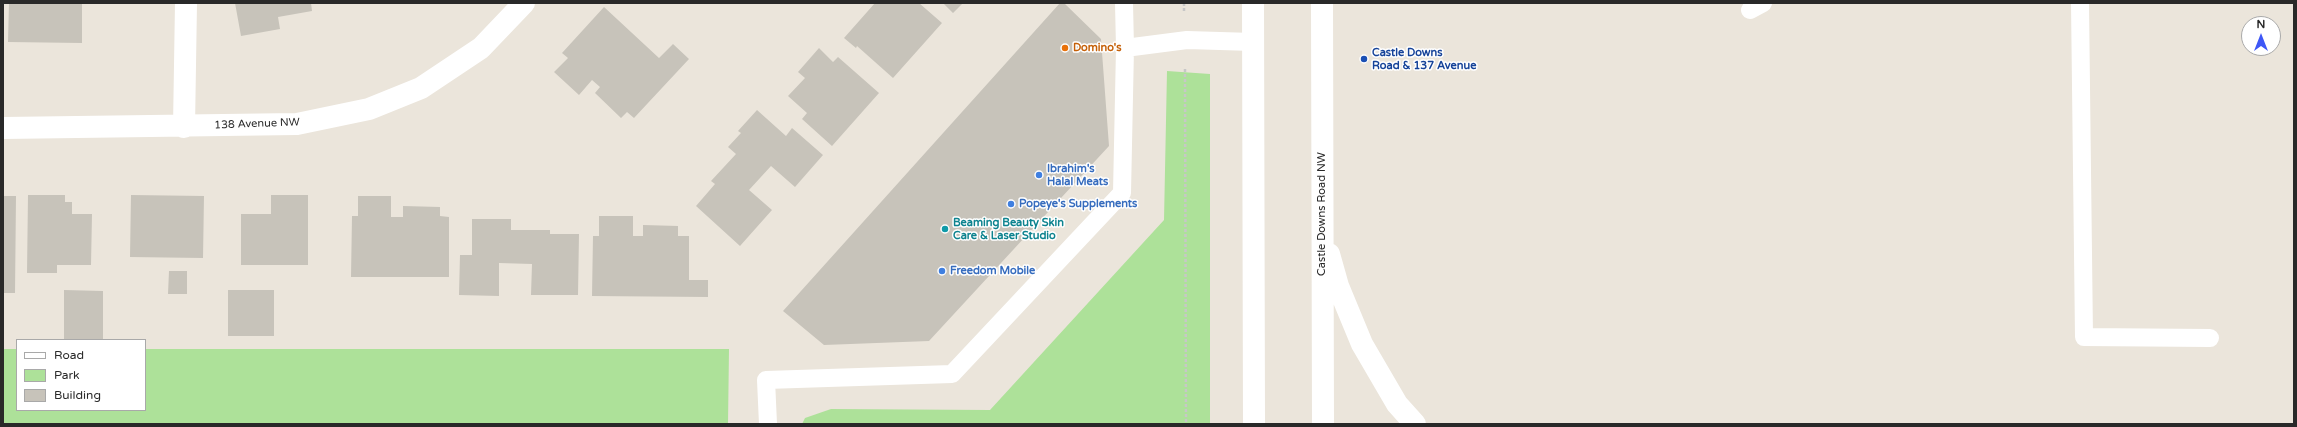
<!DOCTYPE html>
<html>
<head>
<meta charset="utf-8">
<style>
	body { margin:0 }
	#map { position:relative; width:2297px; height:427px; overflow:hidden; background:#ebe5db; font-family:"Varela Round",sans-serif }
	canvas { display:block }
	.frame { position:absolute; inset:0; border:4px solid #292929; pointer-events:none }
	.legend { position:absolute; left:16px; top:339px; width:130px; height:72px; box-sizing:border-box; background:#fff; border:1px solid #a9a9a9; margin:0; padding:5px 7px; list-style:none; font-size:12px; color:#292929 }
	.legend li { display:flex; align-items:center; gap:8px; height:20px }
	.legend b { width:20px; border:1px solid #a9a9a9 }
	.north { position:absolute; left:2241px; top:16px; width:40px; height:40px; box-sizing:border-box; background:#fff; border:1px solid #a9a9a9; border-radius:50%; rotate:0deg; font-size:11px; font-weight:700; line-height:16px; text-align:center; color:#292929 }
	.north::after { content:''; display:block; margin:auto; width:14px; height:18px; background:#3e57f6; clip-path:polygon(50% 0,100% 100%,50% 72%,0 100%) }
</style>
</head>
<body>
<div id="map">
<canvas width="2297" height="427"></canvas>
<div class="frame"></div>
<ul class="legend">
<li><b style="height:5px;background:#fff"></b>Road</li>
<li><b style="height:11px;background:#ade199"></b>Park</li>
<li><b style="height:11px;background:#c7c3ba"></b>Building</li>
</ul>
<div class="north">N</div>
</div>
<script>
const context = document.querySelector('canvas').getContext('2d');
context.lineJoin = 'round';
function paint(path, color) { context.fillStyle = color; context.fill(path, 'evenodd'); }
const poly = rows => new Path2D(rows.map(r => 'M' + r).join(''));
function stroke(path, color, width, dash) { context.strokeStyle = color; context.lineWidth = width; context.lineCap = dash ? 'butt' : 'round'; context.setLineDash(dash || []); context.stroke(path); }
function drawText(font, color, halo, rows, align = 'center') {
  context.font = font + ' "Varela Round",sans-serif'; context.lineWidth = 3; context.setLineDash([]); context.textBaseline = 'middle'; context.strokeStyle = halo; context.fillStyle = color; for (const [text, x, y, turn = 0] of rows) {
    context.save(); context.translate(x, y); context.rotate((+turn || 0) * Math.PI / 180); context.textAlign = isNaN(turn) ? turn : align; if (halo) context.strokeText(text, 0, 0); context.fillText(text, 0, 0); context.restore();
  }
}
paint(poly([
	[1167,71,1210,74,1210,424,802,424,805,418,831,409,990,410,1164,220],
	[3,349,17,349,17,410,145,410,145,349,729,349,728,424,3,424]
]), '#ade199');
paint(poly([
	[9,3,82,3,82,43,8,42],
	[235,3,311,3,312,11,278,17,280,29,241,36],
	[875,3,919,3,942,23,893,78,857,46,856,48,844,38],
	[943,3,963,3,953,13],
	[1060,3,1064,3,1101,39,1109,146,929,341,824,345,783,311],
	[604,7,659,58,673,44,689,59,634,118,627,112,621,118,595,93,600,87,592,80,579,95,554,72,568,58,562,53],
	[819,48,833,62,838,57,879,93,832,146,802,119,807,113,788,96,805,78,798,72],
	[757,110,786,136,792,128,823,155,795,187,771,166,749,190,772,210,740,246,696,206,715,184,711,181,736,154,728,147,741,133,738,131],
	[28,195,65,195,65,202,72,202,72,214,92,214,91,265,57,265,57,273,27,273],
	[131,195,204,196,203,258,130,257],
	[271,195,308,195,308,265,241,265,241,214,271,214],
	[3,196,16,196,15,293,3,293],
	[358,196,391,196,391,217,403,217,403,206,440,207,440,216,449,217,449,277,351,277,352,216,358,216],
	[599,216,633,216,633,236,643,236,643,225,678,226,678,236,689,236,689,280,708,280,708,297,592,296,593,236,599,236],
	[472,219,511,219,511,230,550,230,550,234,579,234,578,295,531,295,532,264,499,263,499,296,459,295,460,255,472,255],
	[169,271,187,271,187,294,168,294],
	[64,290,103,291,103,340,64,339],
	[228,290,274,290,274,336,228,336]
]), '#c7c3ba');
stroke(poly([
	[1184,3,1184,12],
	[1185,69,1186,424]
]), '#c7c7c7', 2.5, [3, 2]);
stroke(poly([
	[1124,3,1125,48],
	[2080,3,2084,337,2210,338],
	[1750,10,1763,3],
	[768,424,766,380,952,374,1122,193,1125,48,1187,40,1253,42]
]), '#fff', 18);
stroke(poly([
	[184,127,186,3],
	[3,128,297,124,369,109,421,88,481,48,524,3]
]), '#fff', 22);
stroke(poly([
	[1253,3,1254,424],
	[1322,3,1323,424],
	[1329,254,1338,286,1362,344,1397,404,1415,424]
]), '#fff', 22);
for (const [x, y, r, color] of [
	[1065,48,4,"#e8710a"],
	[1364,59,4,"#1a4fb4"],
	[1039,175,4,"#3f7fe0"],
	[1011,204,4,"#3f7fe0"],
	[945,229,4,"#0f9aa8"],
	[942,271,4,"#3f7fe0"]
]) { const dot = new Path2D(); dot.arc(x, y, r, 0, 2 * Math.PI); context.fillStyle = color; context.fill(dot); stroke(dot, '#fff', 1.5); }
drawText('bold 11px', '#c56008', '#fff', [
	["Domino's",1073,48]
], 'left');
drawText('bold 11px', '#164399', '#fff', [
	["Castle Downs",1372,53],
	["Road & 137 Avenue",1372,66]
], 'left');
drawText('11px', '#292929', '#fff', [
	["138 Avenue NW",257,124,-2],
	["Castle Downs Road NW",1322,214,-90]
]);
drawText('bold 11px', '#366cbe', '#fff', [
	["Ibrahim's",1047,169],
	["Halal Meats",1047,182],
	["Popeye's Supplements",1019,204],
	["Freedom Mobile",950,271]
], 'left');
drawText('bold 11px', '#0d838f', '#fff', [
	["Beaming Beauty Skin",953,223],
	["Care & Laser Studio",953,236]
], 'left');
</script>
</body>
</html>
